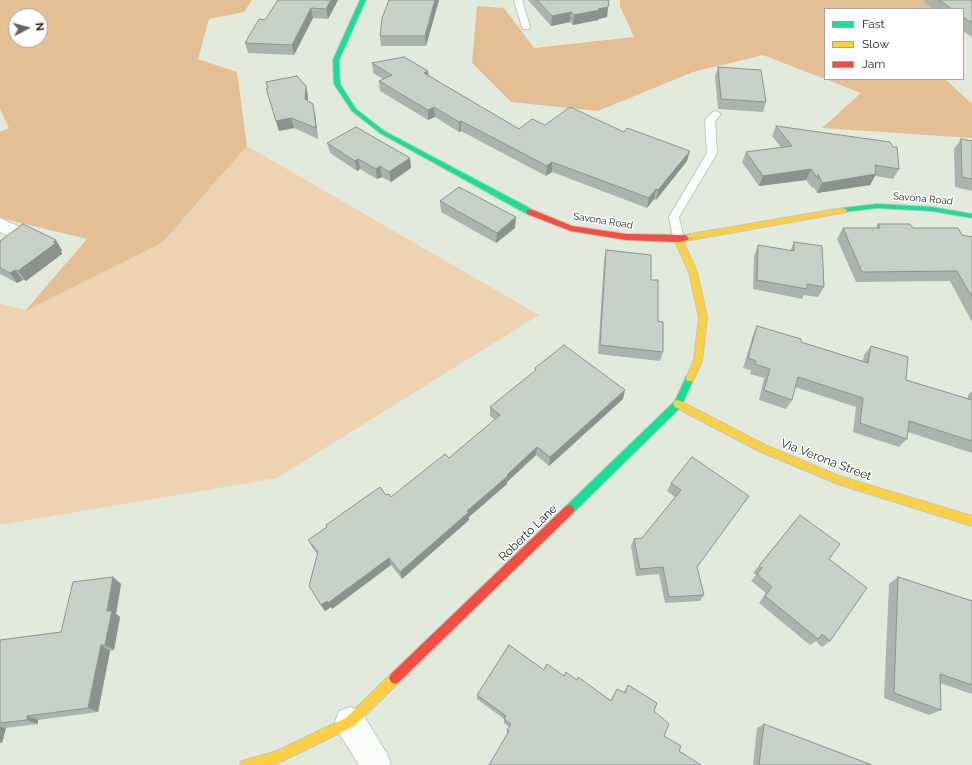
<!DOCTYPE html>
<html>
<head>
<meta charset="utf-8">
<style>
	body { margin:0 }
	#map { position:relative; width:972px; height:765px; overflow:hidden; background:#e1eadb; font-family:Raleway,sans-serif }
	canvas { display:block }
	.legend { position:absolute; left:824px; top:8px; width:140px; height:72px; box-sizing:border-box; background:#fff; border:1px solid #a4a6a2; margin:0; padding:5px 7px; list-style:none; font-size:12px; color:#1c2117 }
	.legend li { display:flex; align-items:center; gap:8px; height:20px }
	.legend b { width:20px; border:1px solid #a4a6a2 }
	.north { position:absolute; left:8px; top:8px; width:40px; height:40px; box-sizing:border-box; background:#fff; border:1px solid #a4a6a2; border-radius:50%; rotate:84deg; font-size:11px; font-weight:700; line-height:16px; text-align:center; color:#1c2117 }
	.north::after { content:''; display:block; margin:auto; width:14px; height:18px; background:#61675c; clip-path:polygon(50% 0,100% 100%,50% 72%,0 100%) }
</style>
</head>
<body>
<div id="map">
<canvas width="972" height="765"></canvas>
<ul class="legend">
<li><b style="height:5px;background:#16e098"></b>Fast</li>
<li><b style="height:5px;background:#ffcf43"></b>Slow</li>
<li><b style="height:5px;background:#f24e42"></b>Jam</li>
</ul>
<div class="north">N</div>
</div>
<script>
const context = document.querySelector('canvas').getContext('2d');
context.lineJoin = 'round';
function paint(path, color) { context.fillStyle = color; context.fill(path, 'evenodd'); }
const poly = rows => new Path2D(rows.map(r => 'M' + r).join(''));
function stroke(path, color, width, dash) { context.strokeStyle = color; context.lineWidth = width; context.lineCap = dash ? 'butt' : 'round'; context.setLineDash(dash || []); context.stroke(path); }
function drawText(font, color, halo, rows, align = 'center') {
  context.font = font + ' Raleway,sans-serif'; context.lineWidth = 3; context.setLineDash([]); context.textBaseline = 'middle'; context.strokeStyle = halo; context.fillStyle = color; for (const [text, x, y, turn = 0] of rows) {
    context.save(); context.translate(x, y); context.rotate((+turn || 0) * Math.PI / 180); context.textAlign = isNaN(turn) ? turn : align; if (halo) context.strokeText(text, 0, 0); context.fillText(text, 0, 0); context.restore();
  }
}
paint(poly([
	[247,146,539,315,277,478,0,525,0,304,25,310,162,243]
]), '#eed3b2');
paint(poly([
	[0,0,252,0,244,12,209,19,198,59,237,72,247,146,162,243,25,311,87,239,0,218,0,132,9,128,0,109],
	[16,16,40,16,40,40,16,40],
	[620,0,972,0,972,1,927,9,825,9,825,79,945,79,972,104,972,138,822,128,861,93,763,55,693,72,598,111,511,102,472,63,477,6,504,8,534,48,634,37,620,6]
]), '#e4bf94');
const lane = poly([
	[514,0,522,0,530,27,529,29,523,29,522,27,514,0],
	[716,111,721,114,715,121,717,153,679,217,684,239,682,242,674,242,669,217,707,153,705,120,713,112,716,111]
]);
const street = poly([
	[0,218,22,228,24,232,22,236,15,238,0,232,0,218],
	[350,707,361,711,387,754,391,765,359,765,339,733,335,722,339,711,350,707]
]);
const fast = poly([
	[360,0,366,0,339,60,340,84,356,109,384,131,533,210,533,214,527,214,380,133,352,111,334,84,333,60,360,0],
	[877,204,932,207,972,214,972,218,932,211,877,208,843,212,839,210,843,208,877,204],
	[690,374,693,375,694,378,681,407,573,513,569,515,565,513,564,510,565,507,675,401,687,375,690,374]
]);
const slow = poly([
	[843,208,847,210,846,212,685,241,682,239,697,272,707,317,702,361,693,381,687,381,686,378,694,361,699,317,689,272,674,239,675,237,678,236,681,238,685,235,843,208],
	[678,400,765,445,839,476,972,516,972,526,838,484,759,451,675,407,673,404,675,401,678,400],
	[395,672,399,674,401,678,399,682,354,726,278,763,271,765,240,765,242,761,277,751,346,718,391,674,395,672]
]);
const jam = poly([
	[527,210,533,210,572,226,626,234,685,235,689,238,688,240,678,242,626,240,571,231,527,214,527,210],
	[569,505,573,507,574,510,573,513,399,682,395,684,391,682,389,678,391,674,565,507,569,505]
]);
stroke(lane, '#c0c7bb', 2);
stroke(street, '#c0c7bb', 2);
stroke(fast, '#c0c7bb', 2);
stroke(slow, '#c0c7bb', 2);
stroke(jam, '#c0c7bb', 2);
paint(lane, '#fafcfa');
paint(street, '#fafcfa');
paint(fast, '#16e098');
paint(slow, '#ffcf43');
paint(jam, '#f24e42');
paint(poly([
	[278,0,338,0,328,19,313,18,294,55,248,53,245,43,265,20],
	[389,0,439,0,426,46,381,46,380,36],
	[528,0,609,0,607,17,599,19,598,20,573,25,570,22,551,26],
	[925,0,972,0,972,37,963,31,963,9,933,9,924,2],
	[372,63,428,71,428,75,519,129,545,125,687,161,656,200,654,199,647,208,552,172,546,176,461,131,459,132,435,117,428,120,380,91,379,81,383,79,373,73],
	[718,67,766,102,763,112,718,109,715,77],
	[266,88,308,96,308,101,315,114,318,139,294,128,279,131],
	[776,126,899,169,893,179,875,176,870,185,817,193,814,187,813,189,806,180,759,186,742,162,746,152,781,147,772,136],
	[961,139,972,141,972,191,955,187,954,149],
	[327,143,410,158,411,168,391,182,382,177,377,179,360,169,357,171,330,153],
	[440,201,515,228,496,243,441,212],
	[878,224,962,235,972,237,972,322,950,281,856,282,837,239,843,228,876,228],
	[0,241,62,250,61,251,62,254,26,281,23,280,17,283,0,274],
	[794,242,824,287,818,297,804,295,802,299,753,289,754,256,758,245,790,251],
	[606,250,651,280,663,352,660,361,598,354,604,260],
	[757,326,801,342,863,361,864,355,871,346,906,380,968,399,968,395,972,391,972,453,908,432,907,439,899,447,853,432,856,407,795,387,792,400,786,409,759,400,764,378,750,374,751,370,743,368,753,335],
	[535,368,623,399,549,466,536,455,507,482,507,484,469,517,469,520,402,579,391,565,332,609,331,607,325,611,309,586,317,554,312,547,308,540,327,527,326,525,386,495,391,497,449,458,495,420,490,416,490,407,535,371],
	[671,483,749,496,697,567,704,595,700,601,665,603,659,574,636,576,631,546,634,539,642,538,675,497,667,491],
	[800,515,830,641,822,647,816,641,810,645,759,603,766,593,751,581,756,575,753,573],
	[113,577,121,584,116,614,120,617,114,650,110,651,98,712,38,720,38,724,6,728,2,743,0,743,0,640,61,632],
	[898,577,972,601,972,694,940,683,941,710,929,715,884,698,889,584],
	[544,670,577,680,611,700,617,689,624,693,628,685,657,703,508,734,507,734,507,730,509,727,504,723,504,719,477,699,477,695],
	[764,724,872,765,753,765,757,728]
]), '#abb4ac');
paint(poly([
	[331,0,338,0,328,19,326,9],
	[435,0,439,0,426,46,425,36],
	[608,7,607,17,599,19,598,20,573,25,574,15],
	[311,8,313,18,294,55,292,45],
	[571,12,570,22,551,26,552,16],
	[428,71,429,81,424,73],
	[306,86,308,96,307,109,305,99],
	[313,104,315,114,318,139,316,128],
	[434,107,435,117,428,120,428,110],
	[291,118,294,128,279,131,276,121],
	[461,121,461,131,459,132,459,122],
	[690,151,687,161,656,200,658,190],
	[410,158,411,168,391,182,389,172],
	[358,159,360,169,357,171,355,161],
	[552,162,552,172,546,176,547,166],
	[380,166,382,177,377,179,376,169],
	[811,169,806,180,759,186,763,176],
	[876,174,870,185,817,193,822,183],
	[656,189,654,199,647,208,649,198],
	[516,217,515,228,496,243,497,233],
	[56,240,62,250,61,251,62,254,26,281,18,271],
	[15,270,23,280,17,283,10,273],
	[625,390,623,399,549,466,550,457],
	[537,447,536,455,507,482,507,484,469,517,469,520,402,579,400,572],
	[389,558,391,565,332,609,331,607,325,611,321,605],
	[113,577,121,584,116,614,120,617,114,650,105,645,107,611],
	[101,645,110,651,98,712,88,708],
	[27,716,38,720,38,724,27,720],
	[0,727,6,728,2,743,0,742]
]), '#8b928c');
const building = poly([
	[278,0,331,0,326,9,311,8,292,45,245,43,259,19,265,20,278,0],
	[389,0,435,0,425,36,380,36,382,18,389,0],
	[537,0,609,0,608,7,598,9,600,10,574,15,571,12,552,16,537,0],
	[939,0,972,0,972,23,963,17,963,9,952,9,939,0],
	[404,57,428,71,424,73,519,129,532,119,545,125,570,107,624,132,627,128,690,151,658,190,656,189,649,198,552,162,547,166,461,121,459,122,434,107,428,110,379,81,392,75,372,63,404,57],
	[718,67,761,70,766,102,721,99,718,67],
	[297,76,306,86,305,99,313,104,316,128,291,118,276,121,266,88,268,88,266,82,297,76],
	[776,126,890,142,893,147,897,147,899,169,875,165,876,174,822,183,818,174,818,179,811,169,763,176,746,152,792,146,776,126],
	[356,127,410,158,389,172,380,166,376,169,358,159,355,161,327,143,356,127],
	[961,139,972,141,972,179,962,177,961,139],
	[459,187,516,217,497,233,440,201,459,187],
	[23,224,56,240,53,242,56,243,18,271,15,270,10,273,0,268,0,241,23,224],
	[878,224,910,224,913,228,958,228,962,235,972,237,972,297,957,271,862,272,843,228,880,228,878,224],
	[794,242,822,246,824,287,807,284,807,289,757,280,758,245,794,251,794,242],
	[606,250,651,255,651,280,658,280,658,321,663,322,663,352,600,345,606,250],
	[757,326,801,339,801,342,868,363,871,346,908,357,906,380,972,400,972,441,909,421,907,439,860,423,863,398,798,377,792,400,764,390,770,369,755,364,756,361,748,358,757,326],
	[564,345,625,390,550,457,537,447,507,475,508,476,467,511,469,512,400,572,389,558,328,603,327,601,321,605,309,586,318,552,308,540,327,527,326,525,380,487,386,495,389,494,391,497,445,454,449,458,500,415,490,407,536,370,535,368,564,345],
	[692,457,749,496,697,567,704,595,669,597,663,567,640,569,634,539,642,538,681,490,671,483,692,457],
	[800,515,840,544,829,559,867,588,830,641,822,634,818,639,765,596,772,587,757,574,762,568,759,566,800,515],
	[113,577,107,611,112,611,105,645,101,645,88,708,27,716,27,720,0,723,0,640,61,632,73,582,113,577],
	[898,577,972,601,972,685,940,674,941,710,894,693,898,577],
	[509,645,544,670,547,664,564,676,566,672,577,680,578,677,611,701,617,689,625,693,628,685,657,703,654,711,669,724,664,736,681,746,679,751,701,765,489,765,509,731,507,730,511,724,504,719,506,716,477,695,509,645],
	[764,724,872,765,759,765,764,724]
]);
paint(building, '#c7d1c8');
stroke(building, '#8b928c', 1);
drawText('10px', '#1c2117', '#fff', [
	["Savona Road",923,199,5],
	["Savona Road",603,221,9]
]);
drawText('12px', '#1c2117', '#fff', [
	["Via Verona Street",826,460,21],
	["Roberto Lane",528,533,-44]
]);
</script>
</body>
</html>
